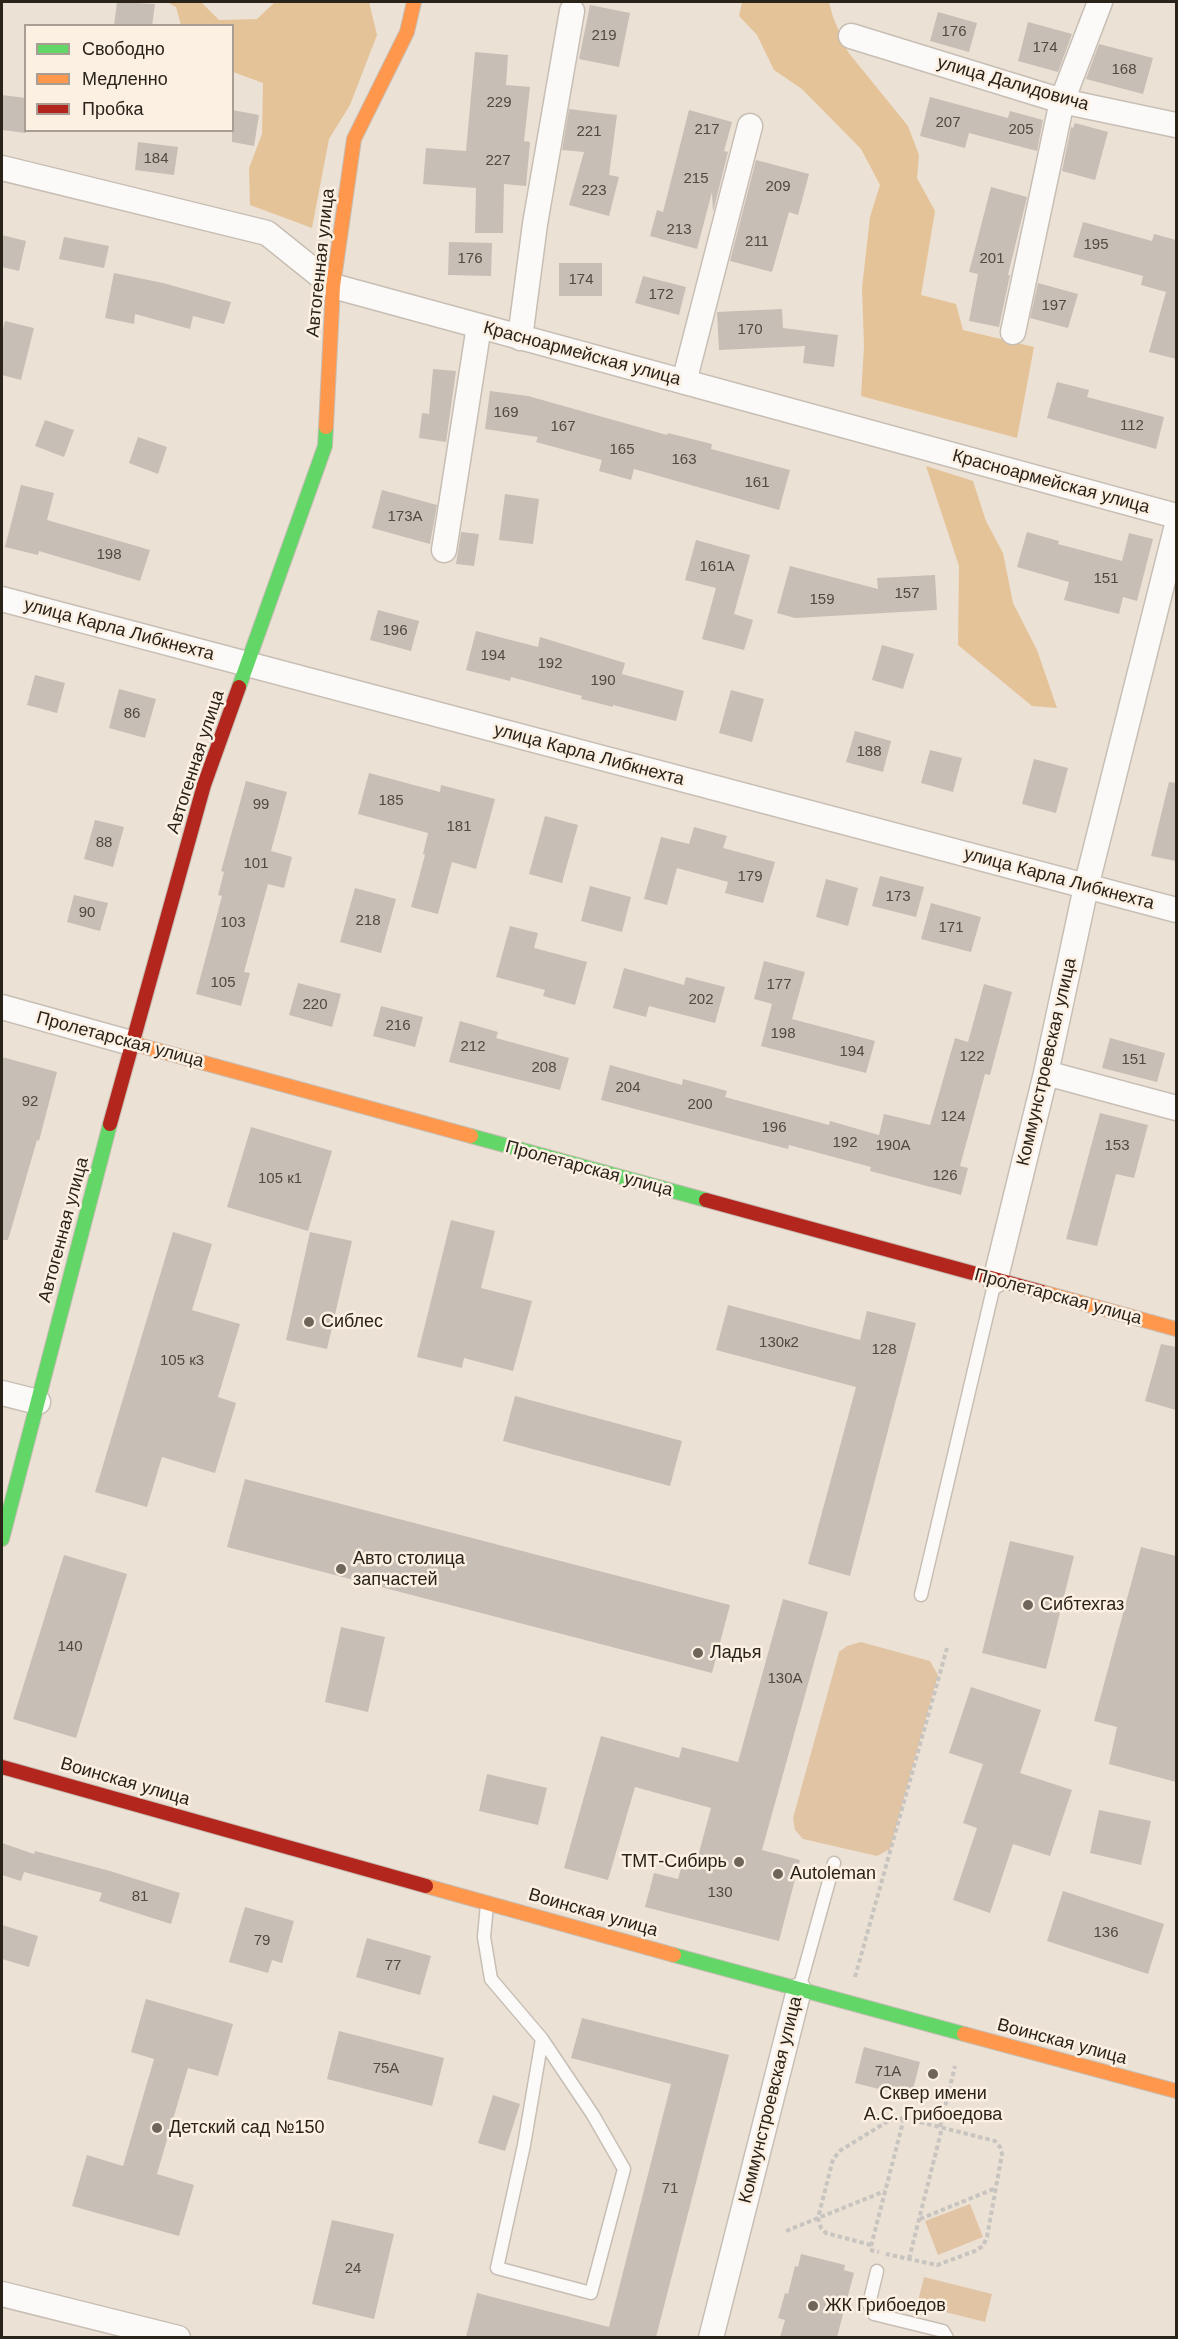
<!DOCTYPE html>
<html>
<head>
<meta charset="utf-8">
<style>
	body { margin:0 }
	#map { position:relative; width:1178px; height:2339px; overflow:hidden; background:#ece1d5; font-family:Arial,sans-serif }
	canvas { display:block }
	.frame { position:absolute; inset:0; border:3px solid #2a231a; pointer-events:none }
	.legend { position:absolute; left:24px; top:24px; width:210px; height:108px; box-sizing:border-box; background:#fcf0e3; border:2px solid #a89e93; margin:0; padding:8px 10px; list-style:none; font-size:18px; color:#2a231a }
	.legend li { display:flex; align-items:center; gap:12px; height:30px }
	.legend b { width:30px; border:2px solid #a89e93 }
</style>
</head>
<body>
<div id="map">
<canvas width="1178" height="2339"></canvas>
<div class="frame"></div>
<ul class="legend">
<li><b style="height:8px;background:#63d668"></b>Свободно</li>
<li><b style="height:8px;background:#ff974d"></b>Медленно</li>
<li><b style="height:8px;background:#b3261e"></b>Пробка</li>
</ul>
</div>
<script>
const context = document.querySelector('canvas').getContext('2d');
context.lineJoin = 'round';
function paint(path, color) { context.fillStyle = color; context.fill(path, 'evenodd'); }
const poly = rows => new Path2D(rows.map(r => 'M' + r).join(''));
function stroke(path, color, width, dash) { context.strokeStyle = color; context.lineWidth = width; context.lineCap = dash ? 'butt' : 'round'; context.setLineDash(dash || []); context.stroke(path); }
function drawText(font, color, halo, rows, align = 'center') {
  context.font = font + ' Arial,sans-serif'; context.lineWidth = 5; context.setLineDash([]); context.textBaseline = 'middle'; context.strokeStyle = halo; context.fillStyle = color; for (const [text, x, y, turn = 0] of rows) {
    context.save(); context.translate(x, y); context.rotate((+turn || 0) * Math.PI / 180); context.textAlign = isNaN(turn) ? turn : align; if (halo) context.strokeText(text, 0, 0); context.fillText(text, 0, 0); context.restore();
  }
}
paint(poly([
	[861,1642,930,1661,938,1675,890,1849,877,1856,803,1839,795,1830,793,1818,839,1652,847,1646],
	[970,2204,983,2237,938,2255,925,2221],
	[924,2277,992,2294,985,2322,917,2305]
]), '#e1c4a4');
paint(poly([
	[167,2,201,2,219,20,257,19,275,2,369,2,377,35,350,105,329,139,312,228,250,205,249,168,262,134,263,83,233,72,232,26,181,25,176,7],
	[742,2,829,2,833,17,848,52,908,126,919,155,917,178,935,211,921,295,956,304,963,330,1034,347,1017,438,861,396,864,346,862,288,870,217,880,185,861,149,802,89,774,70,757,35,739,16],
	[926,466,973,481,986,521,1003,553,1013,603,1037,650,1057,708,1032,706,958,645,959,566]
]), '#e5c399');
paint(poly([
	[117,2,155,4,152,26,114,26],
	[590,5,630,13,619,67,579,59],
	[938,12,977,23,969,52,930,41],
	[1028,22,1072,34,1058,72,1018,61],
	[1099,44,1153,58,1143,94,1086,79],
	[475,52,508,55,506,85,530,87,524,141,530,142,526,186,504,184,503,233,475,233,476,188,423,184,426,148,466,151],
	[2,95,26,98,26,133,2,130],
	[930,97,1008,118,1010,111,1043,120,1037,151,969,133,965,148,920,136],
	[569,109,617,115,609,175,619,177,609,216,569,205,584,152,562,150],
	[232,110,259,115,254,146,232,142],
	[689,110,732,122,724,151,728,152,713,212,712,192,697,249,650,236,657,210,663,212],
	[1075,123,1108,132,1095,180,1062,171,1071,127,1073,128],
	[138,142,178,147,174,175,135,170],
	[756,160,809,174,798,215,789,212,772,272,730,261],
	[991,187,1027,197,1008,275,1010,275,999,327,969,321,978,274,969,272],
	[1083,222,1152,241,1154,234,1176,240,1176,359,1149,352,1166,292,1141,285,1143,276,1073,257],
	[2,235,26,241,19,271,2,267],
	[64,237,109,246,104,268,59,259],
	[449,242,492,243,491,276,448,275],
	[559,263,602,263,602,296,559,296],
	[114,273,163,283,231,302,224,324,193,316,190,329,135,314,134,324,105,318],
	[643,276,686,287,679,315,635,303],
	[1038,283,1078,294,1068,328,1030,318],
	[782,309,783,328,838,335,834,367,803,363,805,346,719,350,717,312],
	[5,321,34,328,21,380,2,375,2,333],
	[433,369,456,371,446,442,419,438,422,413,429,414],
	[1057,382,1089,390,1087,397,1164,417,1156,449,1047,418],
	[490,391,528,396,667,435,668,433,712,444,711,449,790,470,779,510,634,469,631,480,599,471,602,460,536,442,538,437,485,429],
	[45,420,74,430,64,457,35,446],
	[138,437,167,447,158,474,129,463],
	[21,485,54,493,47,520,150,550,140,581,39,551,38,555,5,547],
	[382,490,437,505,430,544,372,528],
	[505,494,539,499,533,544,499,540],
	[461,532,479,534,474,566,456,564],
	[1027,532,1059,541,1058,544,1122,561,1129,533,1153,539,1137,601,1123,597,1119,614,1064,600,1069,582,1017,567],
	[696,540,750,555,734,614,753,620,744,650,702,639,716,588,685,580],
	[790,566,878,589,877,578,935,575,937,610,795,618,777,613],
	[378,610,419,621,411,651,370,640],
	[476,631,538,647,540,637,625,663,622,674,684,691,676,721,613,705,613,707,581,699,582,696,511,677,510,681,466,670],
	[882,645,914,654,903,689,872,680],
	[35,675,65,683,57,713,27,705],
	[119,689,156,699,145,738,109,728],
	[731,690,764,699,752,742,719,733],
	[855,731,891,741,883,772,846,762],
	[930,750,962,758,953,792,921,783],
	[1034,759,1068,768,1056,813,1022,804],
	[369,773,440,792,441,785,495,799,476,869,452,862,438,914,411,907,425,855,423,854,428,833,358,814],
	[246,781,287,792,271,851,292,857,284,888,268,884,244,972,250,973,241,1006,196,994,222,896,218,895,224,872,221,871],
	[1169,782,1176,783,1176,861,1151,856],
	[545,816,578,825,562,883,529,874],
	[95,820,124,827,113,867,84,859],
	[694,827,727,836,723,848,775,862,763,903,725,893,728,882,677,868,667,905,644,899,661,837,689,844],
	[880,876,924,887,916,917,872,906],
	[826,879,858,888,848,926,816,917],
	[590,886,631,897,622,932,581,921],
	[355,888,396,899,381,953,340,942],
	[74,895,108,903,100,931,67,922],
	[931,903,981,917,971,952,921,939],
	[510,926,538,933,534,948,587,962,575,1005,543,996,545,990,496,977],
	[764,961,805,972,792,1019,875,1041,866,1073,761,1046,772,1004,754,999],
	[624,968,684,985,686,977,725,987,715,1023,649,1006,646,1017,613,1008],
	[298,983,341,994,332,1027,289,1015],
	[984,984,1012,992,990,1075,985,1074,960,1166,968,1168,961,1195,870,1171,871,1167,789,1145,788,1149,601,1100,610,1065,682,1085,683,1079,727,1091,725,1097,829,1125,830,1121,879,1135,884,1114,930,1125,955,1038,968,1042],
	[381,1006,423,1017,415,1047,373,1036],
	[460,1021,498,1032,496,1038,569,1058,560,1090,449,1062],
	[1110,1038,1165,1053,1157,1082,1102,1068],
	[2,1057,57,1072,39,1141,37,1140,8,1240,2,1240],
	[1100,1113,1148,1125,1134,1178,1116,1174,1097,1246,1066,1239],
	[251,1127,332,1151,308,1231,227,1207],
	[451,1220,495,1231,481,1288,532,1301,513,1371,464,1358,462,1368,417,1357],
	[173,1232,212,1244,192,1310,240,1324,218,1397,236,1403,215,1473,162,1457,147,1507,95,1492],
	[310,1232,352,1241,327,1349,286,1340],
	[728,1305,860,1340,867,1311,916,1323,850,1576,808,1564,856,1387,716,1350],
	[1161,1344,1176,1347,1176,1410,1145,1401],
	[515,1396,682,1441,670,1486,503,1441],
	[245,1479,730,1605,712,1673,227,1547],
	[1010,1541,1074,1556,1046,1669,982,1653],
	[1141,1547,1176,1556,1176,1782,1109,1764,1117,1727,1094,1721],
	[64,1555,127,1574,76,1738,13,1719],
	[783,1599,828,1612,762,1850,800,1860,779,1941,645,1907,654,1873,678,1879,683,1861,696,1864,711,1808,635,1787,608,1880,564,1868,601,1736,679,1758,682,1747,738,1762],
	[341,1627,385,1637,368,1712,325,1702],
	[971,1687,1041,1710,1020,1773,1072,1790,1050,1856,1013,1844,990,1913,953,1900,977,1828,963,1823,983,1764,949,1753],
	[487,1774,547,1788,538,1825,479,1811],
	[1099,1810,1151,1821,1141,1865,1090,1853],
	[2,1843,34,1854,35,1851,110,1871,180,1893,171,1924,99,1901,102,1893,24,1872,21,1881,2,1875],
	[1063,1891,1164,1924,1148,1974,1047,1941],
	[245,1907,294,1921,282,1963,272,1960,268,1973,229,1962],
	[2,1925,38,1936,29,1967,2,1959],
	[367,1938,431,1956,420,1995,356,1977],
	[146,1999,233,2024,218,2076,188,2068,157,2174,194,2185,179,2236,72,2206,87,2155,123,2166,154,2059,131,2052],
	[582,2018,729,2055,656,2337,466,2337,477,2293,609,2327,671,2084,571,2058],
	[339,2031,444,2058,432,2106,327,2079],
	[864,2047,920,2062,911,2097,855,2083],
	[493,2095,520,2104,505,2151,478,2143],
	[332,2220,394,2234,374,2319,312,2304],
	[801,2254,845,2265,844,2270,854,2273,837,2337,780,2337,785,2320,778,2318,785,2293,788,2294,795,2266,798,2267]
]), '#c7beb5');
const lane = poly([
	[921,1595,995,1281],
	[487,1904,484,1937,491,1979,542,2039,593,2115,624,2169,591,2293,497,2268,524,2145,542,2039],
	[799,1989,834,1863],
	[877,2271,869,2304,874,2314,943,2331,947,2338]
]);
const street = poly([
	[851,36,1062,101,1176,125],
	[2,168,267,233,333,286,1176,516],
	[1013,332,1062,101,1100,2],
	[520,338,535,224,572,11],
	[684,382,750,126],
	[444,550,479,326],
	[2,599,1176,910],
	[2,1007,131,1043],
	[1046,1073,1176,1108],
	[995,1281,1046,1073,1086,887,1176,529],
	[2,1393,38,1402],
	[2,2294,178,2338],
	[711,2338,799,1990]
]);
const fast = poly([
	[239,687,325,446,326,427],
	[471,1136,706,1200],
	[2,1539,110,1124],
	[674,1955,964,2034]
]);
const slow = poly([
	[326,427,333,286,354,139,407,32,414,2],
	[131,1043,471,1136],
	[1042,1292,1176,1329],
	[426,1886,674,1955],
	[964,2034,1176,2091]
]);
const jam = poly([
	[110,1124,204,785,239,687],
	[706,1200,1042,1292],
	[2,1767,426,1886]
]);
stroke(lane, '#c7beb4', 15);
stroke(street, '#c7beb4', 27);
stroke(fast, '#c7beb4', 16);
stroke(slow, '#c7beb4', 16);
stroke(jam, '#c7beb4', 16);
stroke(poly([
	[855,1977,947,1648],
	[940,2127,955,2066],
	[920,2219,996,2188],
	[786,2231,885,2191],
	[871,2245,826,2233,821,2228,818,2218,833,2159,841,2150,890,2120,904,2118,995,2141,1000,2147,1002,2154,987,2237,983,2246,975,2251,937,2265,886,2254],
	[871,2246,904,2118],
	[870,2250,879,2252],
	[909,2259,942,2128]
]), '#c8c4c0', 4, [4.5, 3]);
stroke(lane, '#fcfaf9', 12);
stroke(street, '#fcfaf9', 24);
stroke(fast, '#63d668', 14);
stroke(slow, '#ff974d', 14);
stroke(jam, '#b3261e', 14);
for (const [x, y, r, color] of [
	[309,1322,6,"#6e665b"],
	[341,1569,6,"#6e665b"],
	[1028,1605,6,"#6e665b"],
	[698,1653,6,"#6e665b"],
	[739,1862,6,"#6e665b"],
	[778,1874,6,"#6e665b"],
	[933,2074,6,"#6e665b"],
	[157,2128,6,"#6e665b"],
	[813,2306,6,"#6e665b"]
]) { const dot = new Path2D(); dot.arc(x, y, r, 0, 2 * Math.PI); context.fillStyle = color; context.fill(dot); stroke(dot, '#fcf0e3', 2); }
drawText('15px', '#514a41', null, [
	["176",954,32],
	["219",604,36],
	["174",1045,48],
	["168",1124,70],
	["229",499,103],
	["207",948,123],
	["217",707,130],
	["205",1021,130],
	["221",589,132],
	["184",156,159],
	["227",498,161],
	["215",696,179],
	["209",778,187],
	["223",594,191],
	["213",679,230],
	["211",757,242],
	["195",1096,245],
	["176",470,259],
	["201",992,259],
	["174",581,280],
	["172",661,295],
	["197",1054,306],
	["170",750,330],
	["169",506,413],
	["112",1132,426],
	["167",563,427],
	["165",622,450],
	["163",684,460],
	["161",757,483],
	["173А",405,517],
	["198",109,555],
	["161А",717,567],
	["151",1106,579],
	["157",907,594],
	["159",822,600],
	["196",395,631],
	["194",493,656],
	["192",550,664],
	["190",603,681],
	["86",132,714],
	["188",869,752],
	["185",391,801],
	["99",261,805],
	["181",459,827],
	["88",104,843],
	["101",256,864],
	["179",750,877],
	["173",898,897],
	["90",87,913],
	["218",368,921],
	["103",233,923],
	["171",951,928],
	["105",223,983],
	["177",779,985],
	["202",701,1000],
	["220",315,1005],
	["216",398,1026],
	["198",783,1034],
	["212",473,1047],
	["194",852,1052],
	["122",972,1057],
	["151",1134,1060],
	["208",544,1068],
	["204",628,1088],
	["92",30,1102],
	["200",700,1105],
	["124",953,1117],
	["196",774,1128],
	["192",845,1143],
	["190А",893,1146],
	["153",1117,1146],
	["126",945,1176],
	["105 к1",280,1179],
	["130к2",779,1343],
	["128",884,1350],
	["105 к3",182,1361],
	["140",70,1647],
	["130А",785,1679],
	["130",720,1893],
	["81",140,1897],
	["136",1106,1933],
	["79",262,1941],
	["77",393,1966],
	["75А",386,2069],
	["71А",888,2072],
	["71",670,2189],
	["24",353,2269]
]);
drawText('18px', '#2a231a', '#fcf0e3', [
	["улица Далидовича",1013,84,16],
	["Автогенная улица",321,263,-84],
	["Красноармейская улица",582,354,15],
	["Красноармейская улица",1051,482,15],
	["улица Карла Либкнехта",119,630,15],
	["улица Карла Либкнехта",589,755,15],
	["Автогенная улица",196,762,-72],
	["улица Карла Либкнехта",1059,879,15],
	["Пролетарская улица",120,1040,15],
	["Коммунстроевская улица",1047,1062,-77],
	["Пролетарская улица",589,1169,15],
	["Автогенная улица",64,1230,-75],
	["Пролетарская улица",1058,1297,15],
	["Воинская улица",125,1782,16],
	["Воинская улица",593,1913,16],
	["Воинская улица",1062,2042,15],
	["Коммунстроевская улица",771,2100,-76]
]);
drawText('18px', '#2a231a', '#fcf0e3', [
	["Сиблес",321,1322],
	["Авто столица",353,1559],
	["запчастей",353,1580],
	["Сибтехгаз",1040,1605],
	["Ладья",710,1653],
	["ТМТ-Сибирь",727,1862,"right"],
	["Autoleman",790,1874],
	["Сквер имени",933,2094,"center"],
	["А.С. Грибоедова",933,2115,"center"],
	["Детский сад №150",169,2128],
	["ЖК Грибоедов",825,2306]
], 'left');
</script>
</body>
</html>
